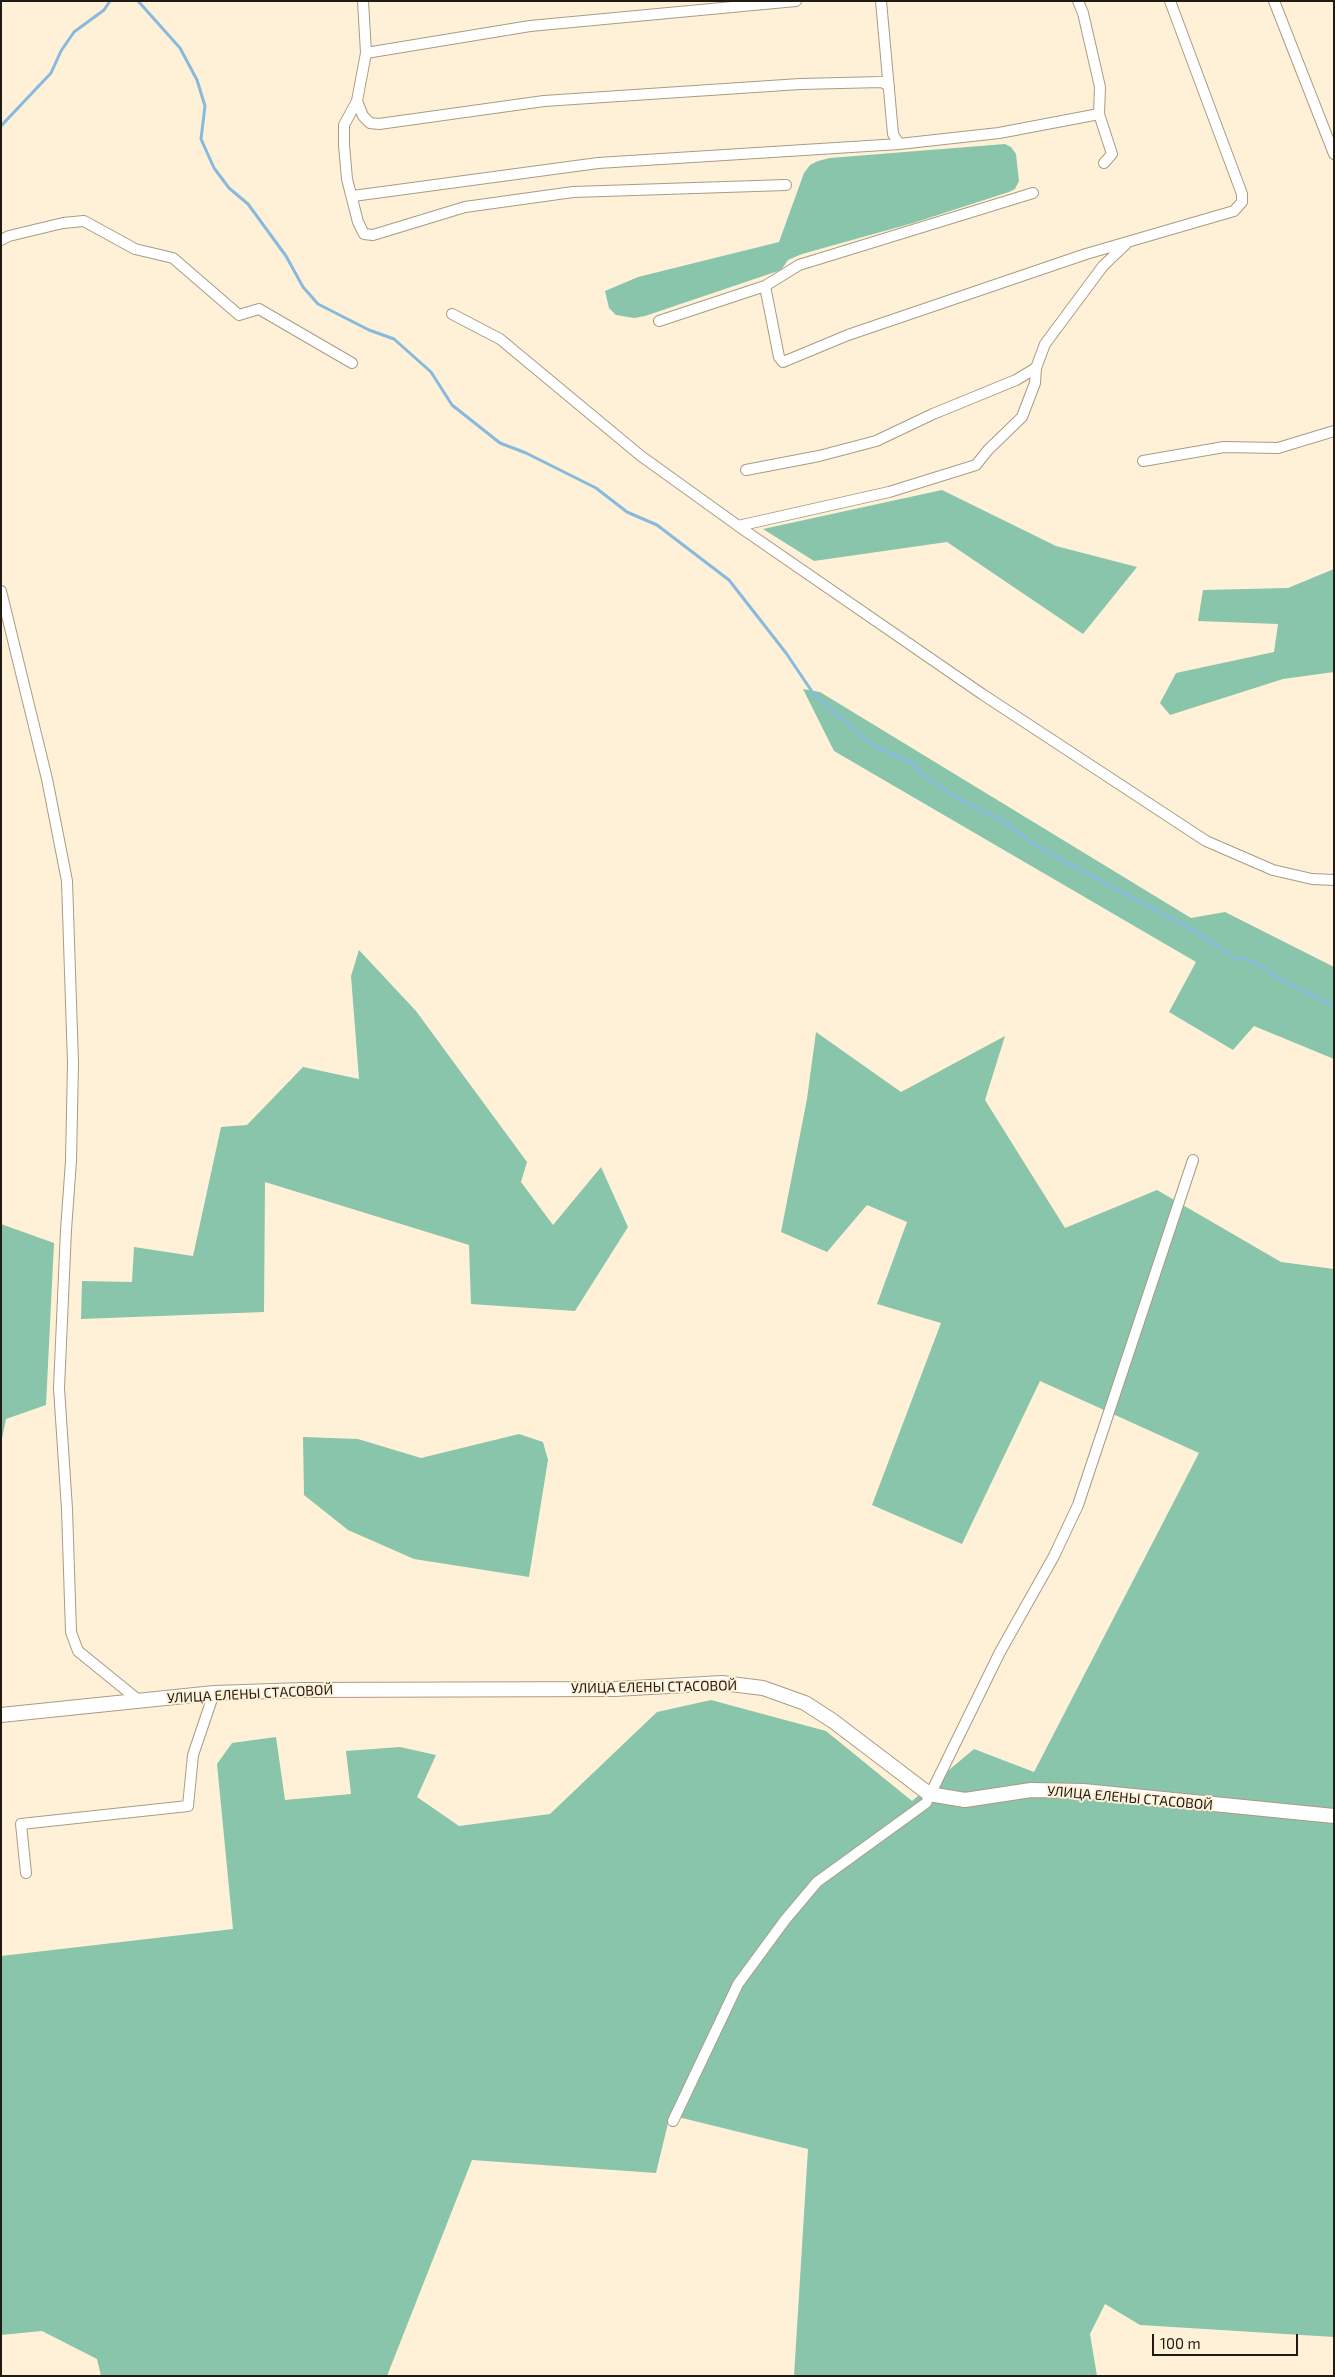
<!DOCTYPE html>
<html>
<head>
<meta charset="utf-8">
<style>
	body { margin:0 }
	#map { position:relative; width:1335px; height:2377px; overflow:hidden; background:#fff1d8; font-family:"Exo 2",sans-serif }
	canvas { display:block }
	.frame { position:absolute; inset:0; border:2px solid #211c13; pointer-events:none }
	.scale { position:absolute; left:1152px; top:2334px; width:146px; height:22px; box-sizing:border-box; border:2px solid #211c13; border-top:0; padding-left:6px; font-size:15px; line-height:18px; white-space:nowrap; color:#211c13; -webkit-text-stroke:4px #fff1d8; paint-order:stroke }
</style>
</head>
<body>
<div id="map">
<canvas width="1335" height="2377"></canvas>
<div class="frame"></div>
<div class="scale">100 m</div>
</div>
<script>
const context = document.querySelector('canvas').getContext('2d');
context.lineJoin = 'round';
function paint(path, color) { context.fillStyle = color; context.fill(path, 'evenodd'); }
const poly = rows => new Path2D(rows.map(r => 'M' + r).join(''));
function stroke(path, color, width, dash) { context.strokeStyle = color; context.lineWidth = width; context.lineCap = dash ? 'butt' : 'round'; context.setLineDash(dash || []); context.stroke(path); }
function drawText(font, color, halo, rows, align = 'center') {
  context.font = font + ' "Exo 2",sans-serif'; context.lineWidth = 4; context.setLineDash([]); context.textBaseline = 'middle'; context.strokeStyle = halo; context.fillStyle = color; for (const [text, x, y, turn = 0] of rows) {
    context.save(); context.translate(x, y); context.rotate((+turn || 0) * Math.PI / 180); context.textAlign = isNaN(turn) ? turn : align; if (halo) context.strokeText(text, 0, 0); context.fillText(text, 0, 0); context.restore();
  }
}
paint(poly([
	[1005,144,1011,147,1016,154,1019,181,1015,189,1009,192,913,223,802,254,788,260,781,270,645,316,634,318,616,315,609,308,605,291,638,277,779,242,804,173,810,165,818,161,830,158],
	[942,490,1056,546,1137,567,1083,634,947,542,814,561,763,529],
	[1334,569,1334,672,1283,679,1170,715,1160,703,1176,673,1274,652,1278,624,1198,621,1203,590,1288,588],
	[803,689,820,692,1191,918,1225,912,1334,967,1334,1059,1254,1026,1233,1050,1169,1012,1196,962,834,751],
	[359,950,416,1011,527,1162,521,1182,553,1225,601,1167,628,1227,575,1311,471,1304,469,1245,265,1182,264,1312,81,1319,82,1281,132,1282,134,1247,193,1256,221,1127,247,1125,303,1067,359,1079,351,976],
	[816,1032,901,1092,1005,1036,985,1100,1065,1228,1157,1190,1281,1262,1334,1269,1334,2337,1140,2325,1105,2304,1090,2334,1097,2376,794,2376,808,2149,670,2115,656,2173,472,2160,387,2376,101,2376,97,2359,42,2331,1,2335,1,1956,233,1929,217,1764,232,1743,276,1737,285,1800,351,1794,346,1751,400,1747,436,1755,417,1797,459,1826,550,1814,657,1712,711,1700,826,1731,912,1801,974,1749,1034,1772,1199,1453,1040,1381,962,1544,872,1505,941,1323,877,1304,907,1222,867,1205,827,1252,781,1232,807,1099],
	[1,1224,54,1243,46,1405,6,1419,1,1444],
	[519,1434,543,1442,548,1460,529,1577,414,1559,348,1530,304,1495,303,1437,358,1439,421,1458]
]), '#89c5aa');
stroke(poly([
	[138,1,180,48,197,80,205,106,201,139,214,168,229,188,248,204,286,256,303,287,318,304,369,330,394,339,431,372,452,405,500,443,526,453,596,488,627,512,657,525,729,580,786,653,813,693,873,746,913,763,923,775,964,802,1001,820,1038,847,1193,930,1237,959,1247,959,1269,971,1277,978,1334,1006],
	[1,126,51,73,61,51,74,32,104,10,110,1]
]), '#88bade', 3);
const minor = poly([
	[363,1,366,53,357,101,344,125,344,145,347,179,358,222,364,234,373,235,465,207,573,192,786,185],
	[881,1,893,134,899,144],
	[1078,1,1083,13,1100,87,1099,114,1112,154,1104,163],
	[1274,1,1334,154],
	[366,53,530,26,796,1],
	[357,101,363,116,370,123,379,124,544,101,800,84,882,82,889,86],
	[353,196,598,163,899,144,999,133,1099,114],
	[1,240,9,236,63,223,84,221,135,249,173,258,239,315,259,309,352,363],
	[765,286,779,357,783,362,848,335,1086,254,1234,211,1242,202,1242,194,1170,1],
	[452,314,500,339,641,456,744,530,982,694,1206,841,1273,870,1312,879,1334,880],
	[659,321,765,286,799,265,1033,193],
	[1143,461,1224,447,1278,448,1334,431],
	[746,470,819,456,876,441,933,414,1016,380,1036,368],
	[738,526,889,492,976,465,988,450,1022,417,1035,383,1036,368,1045,344,1103,266,1126,244],
	[1,591,47,779,67,881,73,1063,71,1161,66,1230,59,1388,67,1509,71,1632,78,1651,137,1699],
	[26,1873,21,1824,188,1806,193,1755,214,1693],
	[673,2121,738,1984,785,1920,817,1882,926,1803,1000,1652,1054,1556,1078,1505,1193,1160]
]);
const secondary = poly([
	[1,1715,214,1693,303,1690,615,1689,722,1683,763,1688,805,1703,833,1721,929,1794,965,1800,1031,1790,1083,1791,1334,1816]
]);
stroke(minor, '#a89c85', 12);
stroke(secondary, '#a89c85', 16);
stroke(minor, '#fff', 10);
stroke(secondary, '#fff', 14);
drawText('14px', '#211c13', '#fff1d8', [
	["УЛИЦА ЕЛЕНЫ СТАСОВОЙ",654,1687,-1],
	["УЛИЦА ЕЛЕНЫ СТАСОВОЙ",250,1694,-3],
	["УЛИЦА ЕЛЕНЫ СТАСОВОЙ",1130,1798,5]
]);
</script>
</body>
</html>
